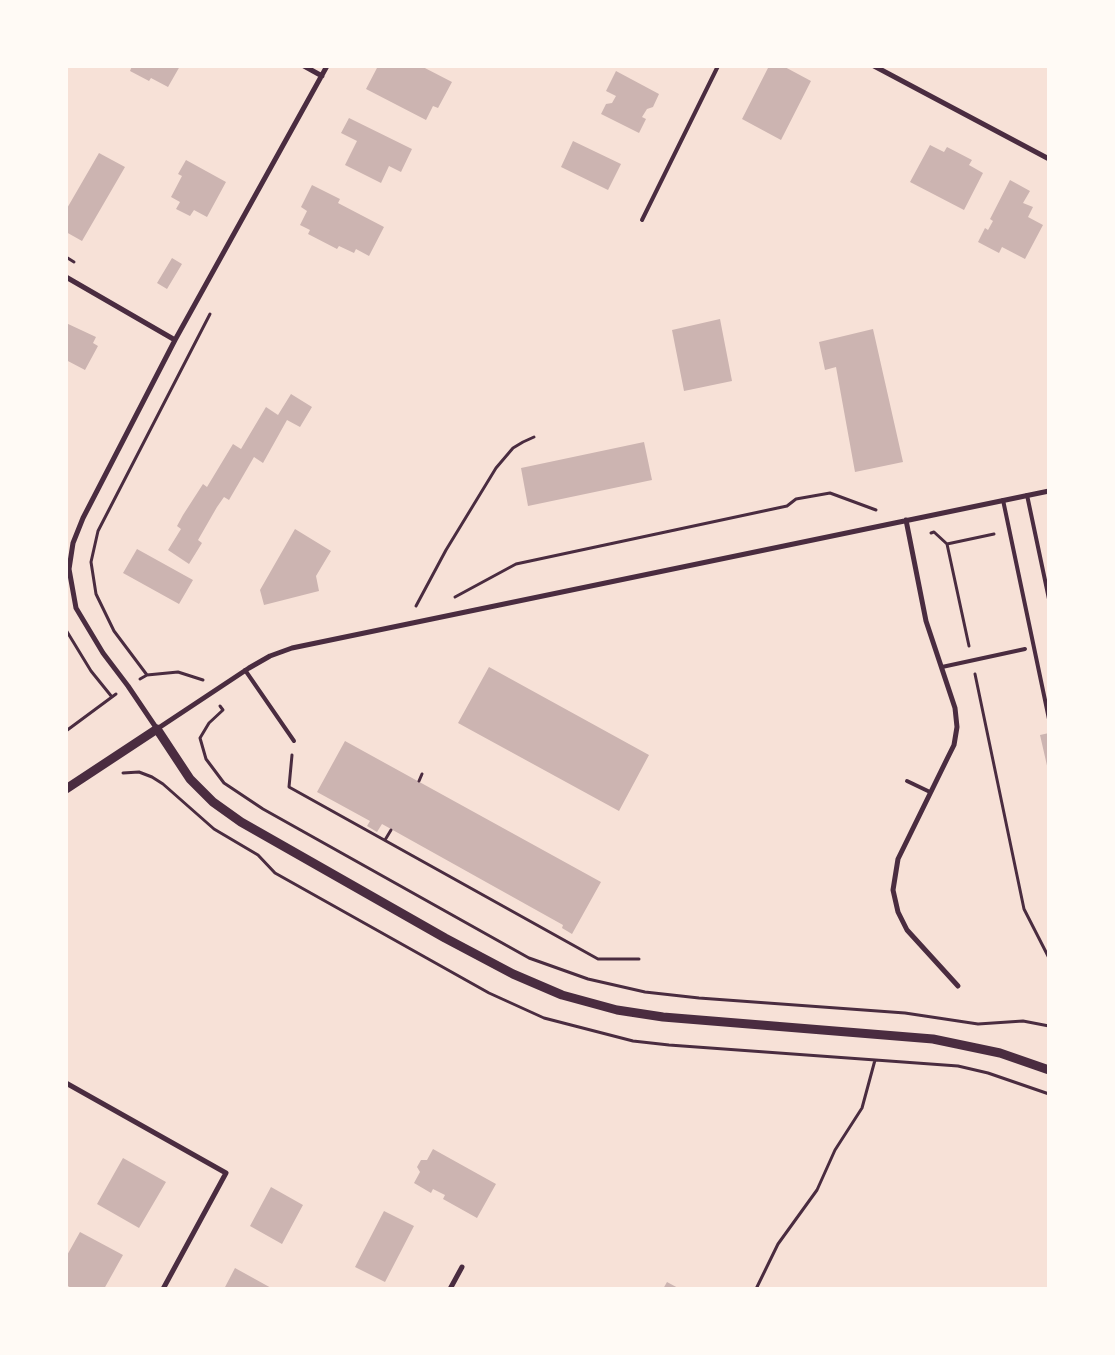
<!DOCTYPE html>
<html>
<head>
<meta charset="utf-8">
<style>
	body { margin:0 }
	#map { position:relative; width:1115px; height:1355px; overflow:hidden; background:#f7e1d7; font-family:"Titillium Web",sans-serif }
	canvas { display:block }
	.frame { position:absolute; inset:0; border:68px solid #fffaf5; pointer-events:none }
</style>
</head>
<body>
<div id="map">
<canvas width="1115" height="1355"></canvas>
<div class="frame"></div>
</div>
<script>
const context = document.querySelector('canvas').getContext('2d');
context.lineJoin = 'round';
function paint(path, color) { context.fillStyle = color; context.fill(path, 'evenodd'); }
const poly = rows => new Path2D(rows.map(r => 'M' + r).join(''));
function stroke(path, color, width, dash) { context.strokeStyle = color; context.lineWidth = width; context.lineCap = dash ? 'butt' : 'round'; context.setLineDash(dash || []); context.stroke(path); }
paint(poly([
	[132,66,180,66,168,87,151,78,149,81,130,71],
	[378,66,421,66,452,82,438,108,433,106,426,120,366,89],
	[769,66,783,66,811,81,781,140,742,119],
	[616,71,659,94,653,107,647,109,642,117,646,119,639,133,601,114,606,104,612,103,616,96,606,91],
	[349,118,412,149,401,172,389,166,381,183,345,165,357,141,341,133],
	[573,141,621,164,608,190,561,167],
	[930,145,944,152,947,147,972,160,969,165,983,173,964,210,910,182],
	[99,153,125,167,82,241,66,232,66,210],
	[186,160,226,182,207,217,194,210,190,216,176,209,180,202,171,197,182,176,178,174],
	[1010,180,1030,191,1023,203,1033,207,1028,217,1043,225,1025,259,1002,247,999,253,978,242,985,228,988,230,993,221,990,219],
	[312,185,340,199,338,203,384,227,369,256,356,249,354,253,339,246,337,249,308,234,310,230,300,225,307,211,301,207],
	[172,258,182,264,167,289,157,283],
	[720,319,732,381,684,391,672,330],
	[66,323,96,337,93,343,98,346,85,370,66,360],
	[873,329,903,462,855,472,836,367,825,370,819,342],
	[291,394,312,407,300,427,287,420,263,463,254,457,229,500,224,497,217,507,198,540,202,543,189,564,168,550,181,529,177,526,183,515,203,484,207,487,233,444,241,449,266,407,278,415],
	[644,442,652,480,528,506,521,468],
	[295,529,331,551,316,576,319,591,264,605,260,590],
	[137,549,193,580,179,604,123,573],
	[489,667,649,755,619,811,458,723],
	[1049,733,1049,770,1048,770,1040,735],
	[345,741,601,882,572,934,562,928,563,925,382,824,377,832,367,826,370,821,317,792],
	[433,1149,496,1184,477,1218,443,1199,445,1195,433,1189,431,1193,414,1183,420,1172,417,1167,421,1160,427,1160],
	[123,1158,166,1182,139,1228,97,1204],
	[271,1187,303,1205,282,1244,250,1226],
	[384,1211,414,1226,385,1282,355,1267],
	[80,1232,123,1255,104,1289,73,1289,66,1285,66,1257],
	[235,1268,273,1289,224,1289],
	[667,1282,680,1289,663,1289]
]), '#ccb4b1');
stroke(poly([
	[66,257,74,262],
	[931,533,934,532,947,544,994,534],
	[947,544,969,646],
	[455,597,516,564,787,506,796,499,830,493,876,510],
	[416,606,446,550,496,468,513,448,523,442,534,437],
	[66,630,91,671,112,697],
	[975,674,1024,909,1049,958],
	[147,675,114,631,96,594,91,562,98,531,210,314],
	[140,679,147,675,178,672,203,680],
	[220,706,223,710,209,723,200,738,206,759,224,783,263,809,529,958,588,979,645,992,699,998,905,1013,978,1024,1023,1021,1049,1026],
	[66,731,116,694],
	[292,755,289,787,598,959,639,959],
	[123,773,139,772,152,777,163,784,214,829,258,855,275,873,489,993,544,1018,633,1041,669,1045,958,1066,988,1073,1049,1094],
	[419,781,422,774],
	[385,840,391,830],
	[756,1289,778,1244,817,1190,835,1150,862,1108,875,1060]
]), '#4a2c40', 3);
stroke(poly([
	[642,220,718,66],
	[1027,495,1049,599],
	[1003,500,1049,719],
	[942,667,1025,649],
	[245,670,294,741],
	[907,781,930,792]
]), '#4a2c40', 4);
stroke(poly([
	[304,66,322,76],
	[327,66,175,340,83,518,73,543,69,569,76,608,103,653,128,686,157,729,249,668,270,656,292,648,1049,491],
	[874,66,1049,159],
	[66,277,175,340],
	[906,520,926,621,955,708,957,727,954,745,948,757,898,859,893,890,898,912,907,930,958,986],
	[66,1083,226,1173,163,1289],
	[450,1289,462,1267]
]), '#4a2c40', 5);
stroke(poly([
	[66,789,157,729,190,779,213,802,241,822,445,938,513,974,562,995,617,1010,663,1017,933,1039,1000,1053,1049,1070]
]), '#4a2c40', 9);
</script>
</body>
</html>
